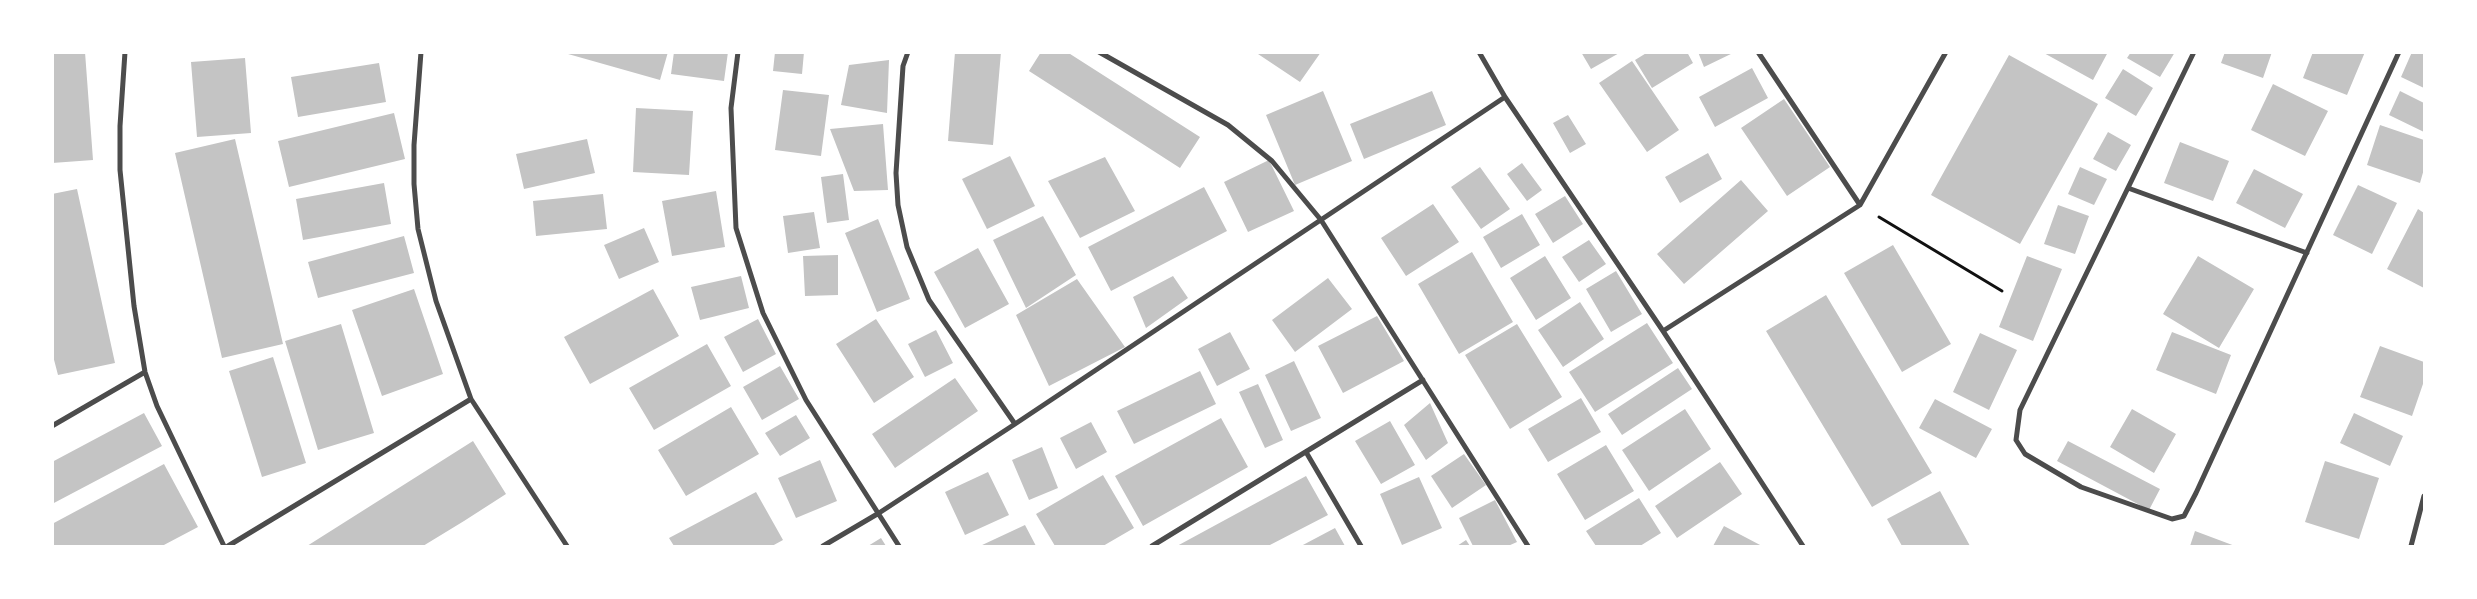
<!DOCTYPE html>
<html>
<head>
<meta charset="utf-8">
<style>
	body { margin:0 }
	#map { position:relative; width:2477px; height:599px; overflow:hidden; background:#fff; font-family:"Sofia Sans Condensed",sans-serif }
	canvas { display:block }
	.frame { position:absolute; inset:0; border:54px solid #fff; pointer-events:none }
</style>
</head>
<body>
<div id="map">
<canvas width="2477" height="599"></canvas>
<div class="frame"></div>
</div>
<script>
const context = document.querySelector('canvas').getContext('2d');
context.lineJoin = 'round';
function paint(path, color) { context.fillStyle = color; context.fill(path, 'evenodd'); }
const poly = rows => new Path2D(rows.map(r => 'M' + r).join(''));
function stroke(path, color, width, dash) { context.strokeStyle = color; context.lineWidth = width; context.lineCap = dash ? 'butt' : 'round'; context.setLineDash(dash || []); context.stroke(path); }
paint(poly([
	[52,52,85,52,93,160,52,163],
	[561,52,668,52,660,80],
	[674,52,728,52,724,81,671,74],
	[775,52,804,52,802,74,773,71],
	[955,52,1001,52,993,145,948,141],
	[1041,52,1067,52,1200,137,1180,168,1029,71],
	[1255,52,1321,52,1300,82],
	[1581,52,1621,52,1591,69],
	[1648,52,1687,52,1693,63,1652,88,1635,60],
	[1698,52,1735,52,1704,67],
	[2042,52,2108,52,2093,80],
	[2131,52,2175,52,2160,77,2127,58],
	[2225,52,2272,52,2263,78,2221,63],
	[2313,52,2365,52,2347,95,2303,78],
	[2412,52,2424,52,2424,88,2401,77],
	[2009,55,2098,104,2020,244,1931,195],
	[245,58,251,133,197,137,191,62],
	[889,60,887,113,841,105,849,65],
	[1632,61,1679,130,1647,152,1599,83],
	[379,63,386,102,298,117,291,77],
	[1752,68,1768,98,1715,127,1699,97],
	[2123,69,2153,88,2136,116,2105,98],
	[2273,84,2328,111,2305,156,2251,130],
	[783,90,829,95,821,156,775,150],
	[1323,91,1352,161,1295,185,1266,115],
	[1432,91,1446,125,1364,159,1350,124],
	[2400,91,2424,103,2424,132,2389,115],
	[1784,99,1830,167,1787,196,1741,128],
	[636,108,693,111,689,175,633,172],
	[394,113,405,159,289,187,278,141],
	[1568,115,1586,144,1570,153,1553,123],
	[883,124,888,190,854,191,830,129],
	[2380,125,2424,140,2424,169,2420,183,2367,165],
	[2108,132,2131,145,2116,171,2093,159],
	[235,139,283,344,222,358,175,153],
	[587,139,595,173,524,189,516,154],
	[2180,142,2229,161,2213,201,2164,183],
	[1708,153,1722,179,1680,203,1665,177],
	[1010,156,1035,206,987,229,962,179],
	[1105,157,1135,211,1080,238,1048,181],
	[1269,160,1294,211,1248,232,1224,182],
	[1522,163,1542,190,1527,201,1507,174],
	[1480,167,1510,209,1481,229,1451,187],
	[2080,167,2107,179,2094,205,2068,194],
	[2254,169,2303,194,2285,228,2236,203],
	[843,174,849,220,827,223,821,177],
	[1741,180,1768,211,1684,284,1657,254],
	[384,183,391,224,303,240,296,199],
	[2358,185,2397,203,2372,254,2333,235],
	[1204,187,1227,231,1111,291,1088,247],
	[77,189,115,363,58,375,52,352,52,194],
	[716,191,725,247,672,256,662,201],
	[603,194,607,229,536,236,533,201],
	[1565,196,1583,224,1553,243,1535,214],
	[1433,204,1459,242,1406,276,1381,238],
	[2058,205,2089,216,2075,254,2044,244],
	[2418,209,2424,213,2424,288,2387,269],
	[814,212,820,248,788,253,783,216],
	[1522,214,1540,245,1501,268,1483,237],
	[1043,216,1076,275,1026,308,993,240],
	[878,219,910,299,877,312,845,233],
	[644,228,659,262,619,279,604,245],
	[404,236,414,273,318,298,308,262],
	[1589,240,1606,264,1579,282,1562,257],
	[1893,245,1951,344,1902,372,1844,273],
	[978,248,1009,304,965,328,934,272],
	[1472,252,1513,322,1459,354,1418,284],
	[838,255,838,295,805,296,803,256],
	[1545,256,1571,298,1536,320,1510,278],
	[2027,256,2062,269,2033,341,1999,327],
	[2198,256,2254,289,2219,348,2163,314],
	[1616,271,1642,314,1611,332,1586,289],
	[741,276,749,308,700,320,691,287],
	[1173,276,1188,298,1146,328,1133,297],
	[1328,278,1352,309,1295,352,1272,320],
	[1077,279,1125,347,1049,386,1016,315],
	[414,289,443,374,382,396,352,310],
	[653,289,679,336,590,384,564,337],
	[1826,295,1932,473,1872,507,1766,331],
	[1580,302,1604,339,1563,367,1538,330],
	[1377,316,1404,361,1343,393,1318,346],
	[758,319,776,354,743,372,724,337],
	[876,319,914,377,874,403,836,344],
	[1647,323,1673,363,1595,412,1569,372],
	[341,324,374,433,318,450,285,341],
	[1517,324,1562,397,1510,429,1465,355],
	[936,330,953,363,925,377,908,344],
	[1230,332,1250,369,1217,386,1198,349],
	[2172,332,2231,355,2216,394,2156,370],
	[1980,333,2017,350,1989,410,1953,392],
	[707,344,731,386,654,430,629,388],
	[2380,346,2424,362,2424,381,2412,416,2360,397],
	[273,357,306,463,262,477,229,371],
	[1294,361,1321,418,1291,431,1265,375],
	[780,366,799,399,762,420,743,387],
	[1678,368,1692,389,1622,435,1608,414],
	[1200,371,1216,404,1134,444,1117,411],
	[955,378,978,411,895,468,872,434],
	[1258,384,1283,440,1265,448,1239,392],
	[1581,398,1601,432,1548,462,1528,429],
	[1935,399,1992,429,1976,458,1919,428],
	[1430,403,1448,443,1426,460,1404,425],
	[731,407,759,454,686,496,658,450],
	[1685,409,1711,449,1649,491,1622,450],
	[2132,409,2176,434,2154,473,2110,447],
	[144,413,162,446,52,504,52,462],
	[2354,413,2403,436,2390,466,2340,443],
	[796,415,810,438,780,456,765,433],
	[1221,418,1248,467,1143,526,1115,476],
	[1390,421,1415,465,1381,484,1355,441],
	[1091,422,1107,452,1076,469,1060,438],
	[473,441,506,494,464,521,423,546,307,546],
	[2068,441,2160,489,2149,510,2057,461],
	[1606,445,1634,491,1585,520,1557,474],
	[1042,447,1058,488,1029,500,1012,460],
	[1464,454,1486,485,1452,508,1431,476],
	[820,460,837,501,796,518,778,478],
	[2325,461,2379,478,2359,539,2305,522],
	[1720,462,1742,494,1677,538,1655,506],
	[164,464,198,527,162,546,52,546,52,524],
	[988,472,1009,515,965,535,945,492],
	[1103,475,1134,528,1103,546,1055,546,1036,514],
	[1306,476,1328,515,1268,546,1177,546],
	[1419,477,1442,528,1402,545,1380,494],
	[1940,491,1970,546,1902,546,1887,519],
	[756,492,783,540,772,546,674,546,669,538],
	[1639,498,1661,533,1640,546,1596,546,1586,531],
	[1495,500,1517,542,1508,546,1473,546,1459,518],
	[1025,525,1036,546,980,546],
	[1724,526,1762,546,1713,546],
	[1335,528,1345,546,1301,546],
	[2195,531,2235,546,2190,546],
	[881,538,886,546,868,546],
	[1466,540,1470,546,1457,546]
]), '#c4c4c4');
stroke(poly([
	[1879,217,2002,291]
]), '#111', 3);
stroke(poly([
	[125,52,120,126,120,170,134,306,145,372,157,406,224,546],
	[421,52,414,145,414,184,418,229,436,301,471,399,567,546],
	[738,52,731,108,736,228,763,313,806,400,899,546],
	[908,52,903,66,896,173,898,205,907,247,929,300,1015,424],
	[1099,52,1228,125,1272,161,1321,220,1528,546],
	[1479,52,1505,97,1663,331,1803,546],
	[1758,52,1860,205],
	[2194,52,2020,410,2016,440,2025,454,2081,487,2172,519,2184,516,2196,493,2399,52],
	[2128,188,2307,253],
	[1663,331,1860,205,1946,52],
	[52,426,145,372],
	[1306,452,1361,546],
	[228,546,471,399],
	[823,546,879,513,1015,424,1505,97],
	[1152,546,1423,380],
	[2411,546,2424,496]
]), '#4c4c4c', 5);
</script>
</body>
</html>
